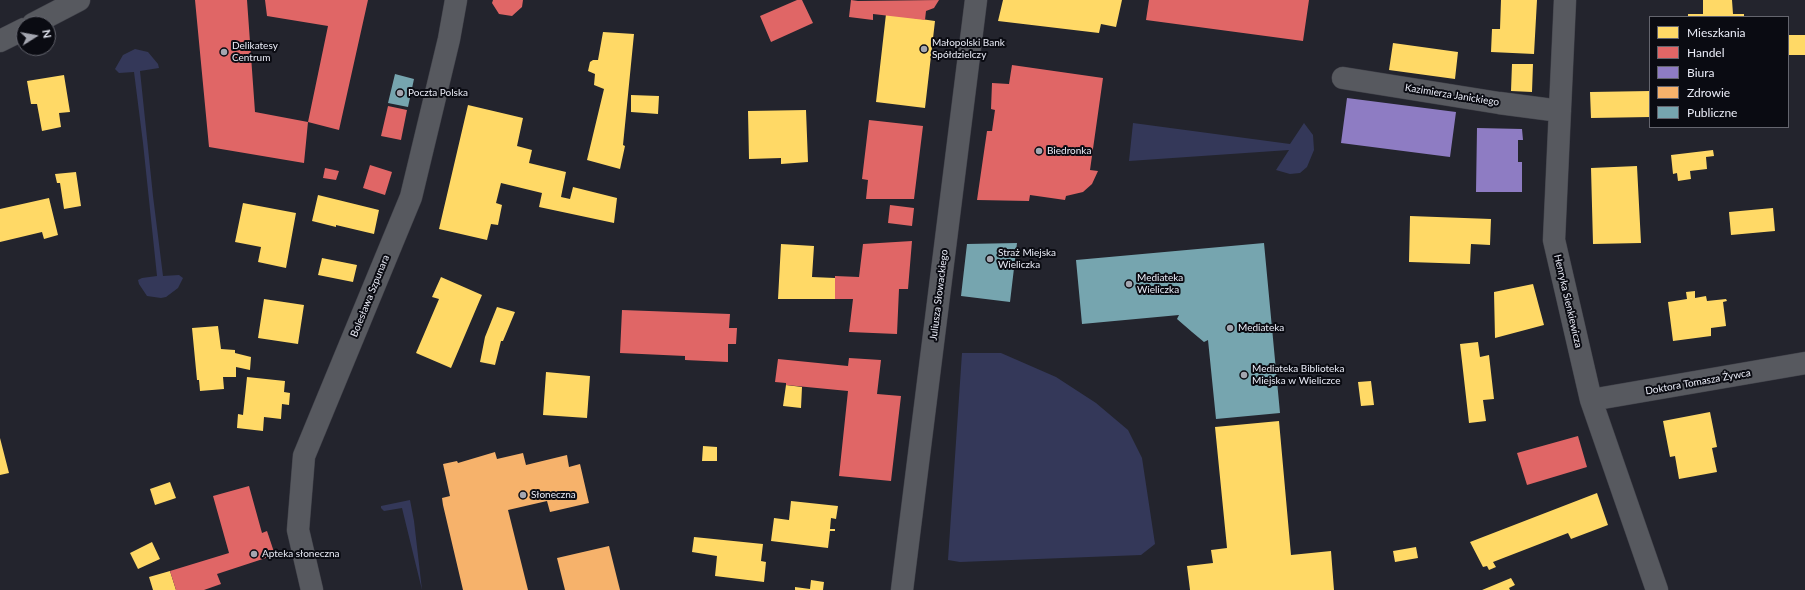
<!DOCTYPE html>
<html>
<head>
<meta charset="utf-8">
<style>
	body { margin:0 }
	#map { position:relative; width:1805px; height:590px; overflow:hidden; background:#23242d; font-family:Lato,sans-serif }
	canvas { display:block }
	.legend { position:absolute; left:1649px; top:16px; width:140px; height:112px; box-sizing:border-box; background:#0a0b12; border:1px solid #64656e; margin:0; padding:5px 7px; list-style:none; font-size:12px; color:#eaecf7 }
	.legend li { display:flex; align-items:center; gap:8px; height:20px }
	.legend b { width:20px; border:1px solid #64656e }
	.north { position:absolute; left:16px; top:16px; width:40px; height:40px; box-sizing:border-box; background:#0a0b12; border:1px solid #64656e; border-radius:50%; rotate:79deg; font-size:11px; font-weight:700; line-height:16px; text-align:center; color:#eaecf7 }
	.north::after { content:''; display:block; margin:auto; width:14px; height:18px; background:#a4a6b0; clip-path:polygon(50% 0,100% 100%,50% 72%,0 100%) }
</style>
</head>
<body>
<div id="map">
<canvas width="1805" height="590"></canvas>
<ul class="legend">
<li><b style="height:11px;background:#ffd966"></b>Mieszkania</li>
<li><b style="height:11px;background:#e06666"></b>Handel</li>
<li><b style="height:11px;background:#8e7cc3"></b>Biura</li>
<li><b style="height:11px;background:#f6b26b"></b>Zdrowie</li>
<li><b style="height:11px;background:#76a5af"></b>Publiczne</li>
</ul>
<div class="north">N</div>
</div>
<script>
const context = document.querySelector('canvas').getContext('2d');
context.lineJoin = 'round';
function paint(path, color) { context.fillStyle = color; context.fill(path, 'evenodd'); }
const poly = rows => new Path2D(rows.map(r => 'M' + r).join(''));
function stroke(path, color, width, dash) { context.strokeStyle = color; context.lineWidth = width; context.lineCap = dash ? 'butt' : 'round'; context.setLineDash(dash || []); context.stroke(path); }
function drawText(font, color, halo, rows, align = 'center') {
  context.font = font + ' Lato,sans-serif'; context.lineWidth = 4; context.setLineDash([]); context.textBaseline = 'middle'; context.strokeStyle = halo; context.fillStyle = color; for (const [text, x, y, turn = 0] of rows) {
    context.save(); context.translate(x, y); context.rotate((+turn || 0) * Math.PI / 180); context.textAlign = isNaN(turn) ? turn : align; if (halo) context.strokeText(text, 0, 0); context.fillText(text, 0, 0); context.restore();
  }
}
paint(poly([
	[135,49,148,52,158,64,159,68,140,71,153,196,163,276,179,275,183,278,178,288,166,297,161,298,147,296,139,284,138,280,142,278,157,276,143,143,134,72,119,73,115,69,123,55],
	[1133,123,1290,144,1304,123,1313,135,1314,150,1307,167,1300,173,1290,174,1276,170,1289,150,1129,161],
	[962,353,1001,353,1056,377,1096,403,1128,430,1142,458,1155,544,1141,555,960,562,948,560],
	[410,500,414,521,422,590,402,508,384,511,381,508,381,506]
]), '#343859');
paint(poly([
	[1003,0,1122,0,1116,27,1101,24,1099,33,998,21],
	[1501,0,1537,0,1534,54,1491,52,1492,29,1500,29],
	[1703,0,1732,0,1733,14,1744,14,1744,17,1688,17,1688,14,1703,14],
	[886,14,935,21,925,108,876,102],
	[603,32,634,34,623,145,625,146,620,169,587,160,604,89,594,85,595,74,588,71,590,62,593,60,598,60],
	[1788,35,1805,35,1805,55,1788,55],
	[1393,43,1458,52,1455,79,1389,70],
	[1512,64,1533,64,1532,92,1511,91],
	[64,75,70,112,59,113,61,127,42,131,37,104,31,104,27,81],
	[1650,91,1650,117,1591,118,1590,92],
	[631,95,659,96,658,114,631,112],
	[468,105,523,118,517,146,532,150,529,163,566,172,561,197,570,199,573,187,617,198,614,223,539,207,542,193,501,183,496,203,502,205,498,225,491,224,487,240,439,229],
	[806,110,808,162,781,164,781,158,749,159,748,111],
	[1713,150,1714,156,1706,157,1707,169,1690,171,1691,179,1678,181,1677,173,1673,174,1671,155],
	[1637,166,1641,243,1593,244,1591,168],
	[76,172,81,206,64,209,60,183,57,183,55,174],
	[318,195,379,210,374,234,336,225,336,227,312,221],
	[49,198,58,235,44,239,42,232,0,242,0,209],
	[243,203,296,213,286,268,258,262,261,247,235,242],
	[1773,208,1775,231,1731,235,1729,212],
	[1410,216,1491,219,1490,245,1471,244,1470,264,1409,262],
	[781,244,814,246,812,277,835,278,835,299,778,299],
	[322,258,357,265,353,282,318,275],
	[441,277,482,295,451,368,416,353,439,299,432,297],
	[1533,284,1544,325,1495,338,1494,292],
	[1695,291,1695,298,1706,296,1707,301,1726,299,1727,301,1723,302,1726,326,1711,328,1711,336,1673,341,1668,302,1687,299,1686,292],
	[264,299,304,305,298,344,258,338],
	[497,307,515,312,503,341,501,341,495,365,480,362,485,337],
	[218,326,221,349,235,350,235,353,251,357,250,370,236,367,236,377,223,377,224,389,200,391,199,380,197,380,192,328],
	[1478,342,1480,357,1489,355,1494,399,1483,400,1486,421,1469,423,1460,344],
	[546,372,590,376,587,418,543,415],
	[247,377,285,381,284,392,290,393,289,405,282,404,281,419,264,417,263,431,237,428,238,414,243,415],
	[1371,381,1374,405,1361,406,1358,382],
	[786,385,802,387,801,408,783,406],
	[1710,412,1717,447,1712,448,1717,472,1679,479,1675,456,1670,457,1663,421],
	[1279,421,1291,555,1331,551,1334,590,1190,590,1187,566,1213,563,1211,550,1227,548,1215,427],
	[0,438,9,473,0,475],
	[703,446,717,447,717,461,702,461],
	[170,482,176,498,155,505,150,489],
	[1597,493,1608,525,1571,539,1568,533,1493,562,1496,567,1489,570,1487,566,1483,567,1470,542],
	[791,501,838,506,836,519,831,518,830,529,835,529,835,531,830,531,828,548,771,541,774,518,789,520],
	[694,537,763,544,761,561,766,562,764,582,715,576,717,556,692,552],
	[152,542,160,559,138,569,130,553],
	[1416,547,1418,558,1395,562,1393,551],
	[170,571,176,590,153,590,149,577],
	[1511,578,1515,585,1509,588,1510,590,1482,590],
	[811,580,824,582,823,590,795,590,795,587,810,589]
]), '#ffd966');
paint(poly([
	[195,0,247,0,255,112,308,122,304,163,209,147],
	[265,0,368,0,339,130,308,122,328,26,267,16],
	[493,0,523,0,522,7,512,16,499,14,492,3],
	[797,0,802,0,813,23,771,42,760,16],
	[851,0,858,1,939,0,934,8,926,11,925,20,873,14,873,20,849,17],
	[1149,0,1309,0,1303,41,1146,20],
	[1012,65,1103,78,1090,170,1098,171,1092,184,1083,192,1066,196,1065,200,1030,195,1029,201,977,200,987,131,992,131,995,110,991,109,992,83,1009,84],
	[388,106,407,110,401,140,381,136],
	[869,120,923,126,914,199,866,199,868,180,862,179],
	[370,165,392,172,385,195,363,188],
	[325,168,339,171,336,180,323,178],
	[890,205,914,208,912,226,888,223],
	[912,241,908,289,899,289,897,334,849,332,853,299,835,299,835,276,859,277,863,244],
	[622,310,730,314,729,328,737,328,736,344,728,344,728,362,685,360,685,356,620,353],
	[849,358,881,360,877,394,901,396,891,481,839,476,848,391,786,385,786,383,775,382,778,359,848,366],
	[1578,436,1587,467,1527,485,1517,453],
	[249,486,262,533,267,531,275,555,217,574,221,584,204,590,176,590,170,571,229,553,213,496]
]), '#e06666');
paint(poly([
	[1347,98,1456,112,1450,157,1341,143],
	[1477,128,1522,129,1523,140,1518,140,1518,162,1522,162,1522,192,1476,192]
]), '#8e7cc3');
paint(poly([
	[495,452,497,459,523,453,526,465,567,455,569,467,580,464,589,503,550,512,547,501,508,510,528,590,463,590,443,505,442,498,450,496,443,464,457,461,458,463],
	[609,546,620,590,565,590,557,558]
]), '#f6b26b');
paint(poly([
	[395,74,414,79,408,107,388,103],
	[1017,243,1010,302,961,296,967,244],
	[1264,243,1280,413,1216,419,1208,340,1204,342,1192,332,1177,319,1179,315,1082,324,1076,260]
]), '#76a5af');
const minor = poly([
	[1565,0,1554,240,1591,400,1657,590],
	[33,24,79,0],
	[0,41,24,29],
	[1343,78,1499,103,1560,111],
	[1591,400,1805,363],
	[312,590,298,530,304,456,411,197,449,39,456,0],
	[902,590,976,0]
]);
stroke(minor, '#41424a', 23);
stroke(minor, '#57595f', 22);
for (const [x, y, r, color] of [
	[924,49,4,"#a4a6b0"],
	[224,52,4,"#a4a6b0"],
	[400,93,4,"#a4a6b0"],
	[1039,151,4,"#a4a6b0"],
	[990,259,4,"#a4a6b0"],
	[1129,284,4,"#a4a6b0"],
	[1230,328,4,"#a4a6b0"],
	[1244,375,4,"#a4a6b0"],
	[523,495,4,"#a4a6b0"],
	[254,554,4,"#a4a6b0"]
]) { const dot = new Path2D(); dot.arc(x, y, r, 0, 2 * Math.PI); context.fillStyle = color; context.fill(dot); stroke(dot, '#0a0b12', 1.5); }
drawText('10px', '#eaecf7', '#0a0b12', [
	["Małopolski Bank",932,43],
	["Spółdzielczy",932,55],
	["Delikatesy",232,46],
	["Centrum",232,58],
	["Poczta Polska",408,93],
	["Biedronka",1047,151],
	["Straż Miejska",998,253],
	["Wieliczka",998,265],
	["Mediateka",1137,278],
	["Wieliczka",1137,290],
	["Mediateka",1238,328],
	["Mediateka Biblioteka",1252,369],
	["Miejska w Wieliczce",1252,381],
	["Słoneczna",531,495],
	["Apteka słoneczna",262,554]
], 'left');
drawText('10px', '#eaecf7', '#0a0b12', [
	["Kazimierza Janickiego",1452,95,9],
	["Juliusza Słowackiego",939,295,-83],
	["Bolesława Szpunara",370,296,-68],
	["Henryka Sienkiewicza",1568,301,77],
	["Doktora Tomasza Żywca",1698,382,-10]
]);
</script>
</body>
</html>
